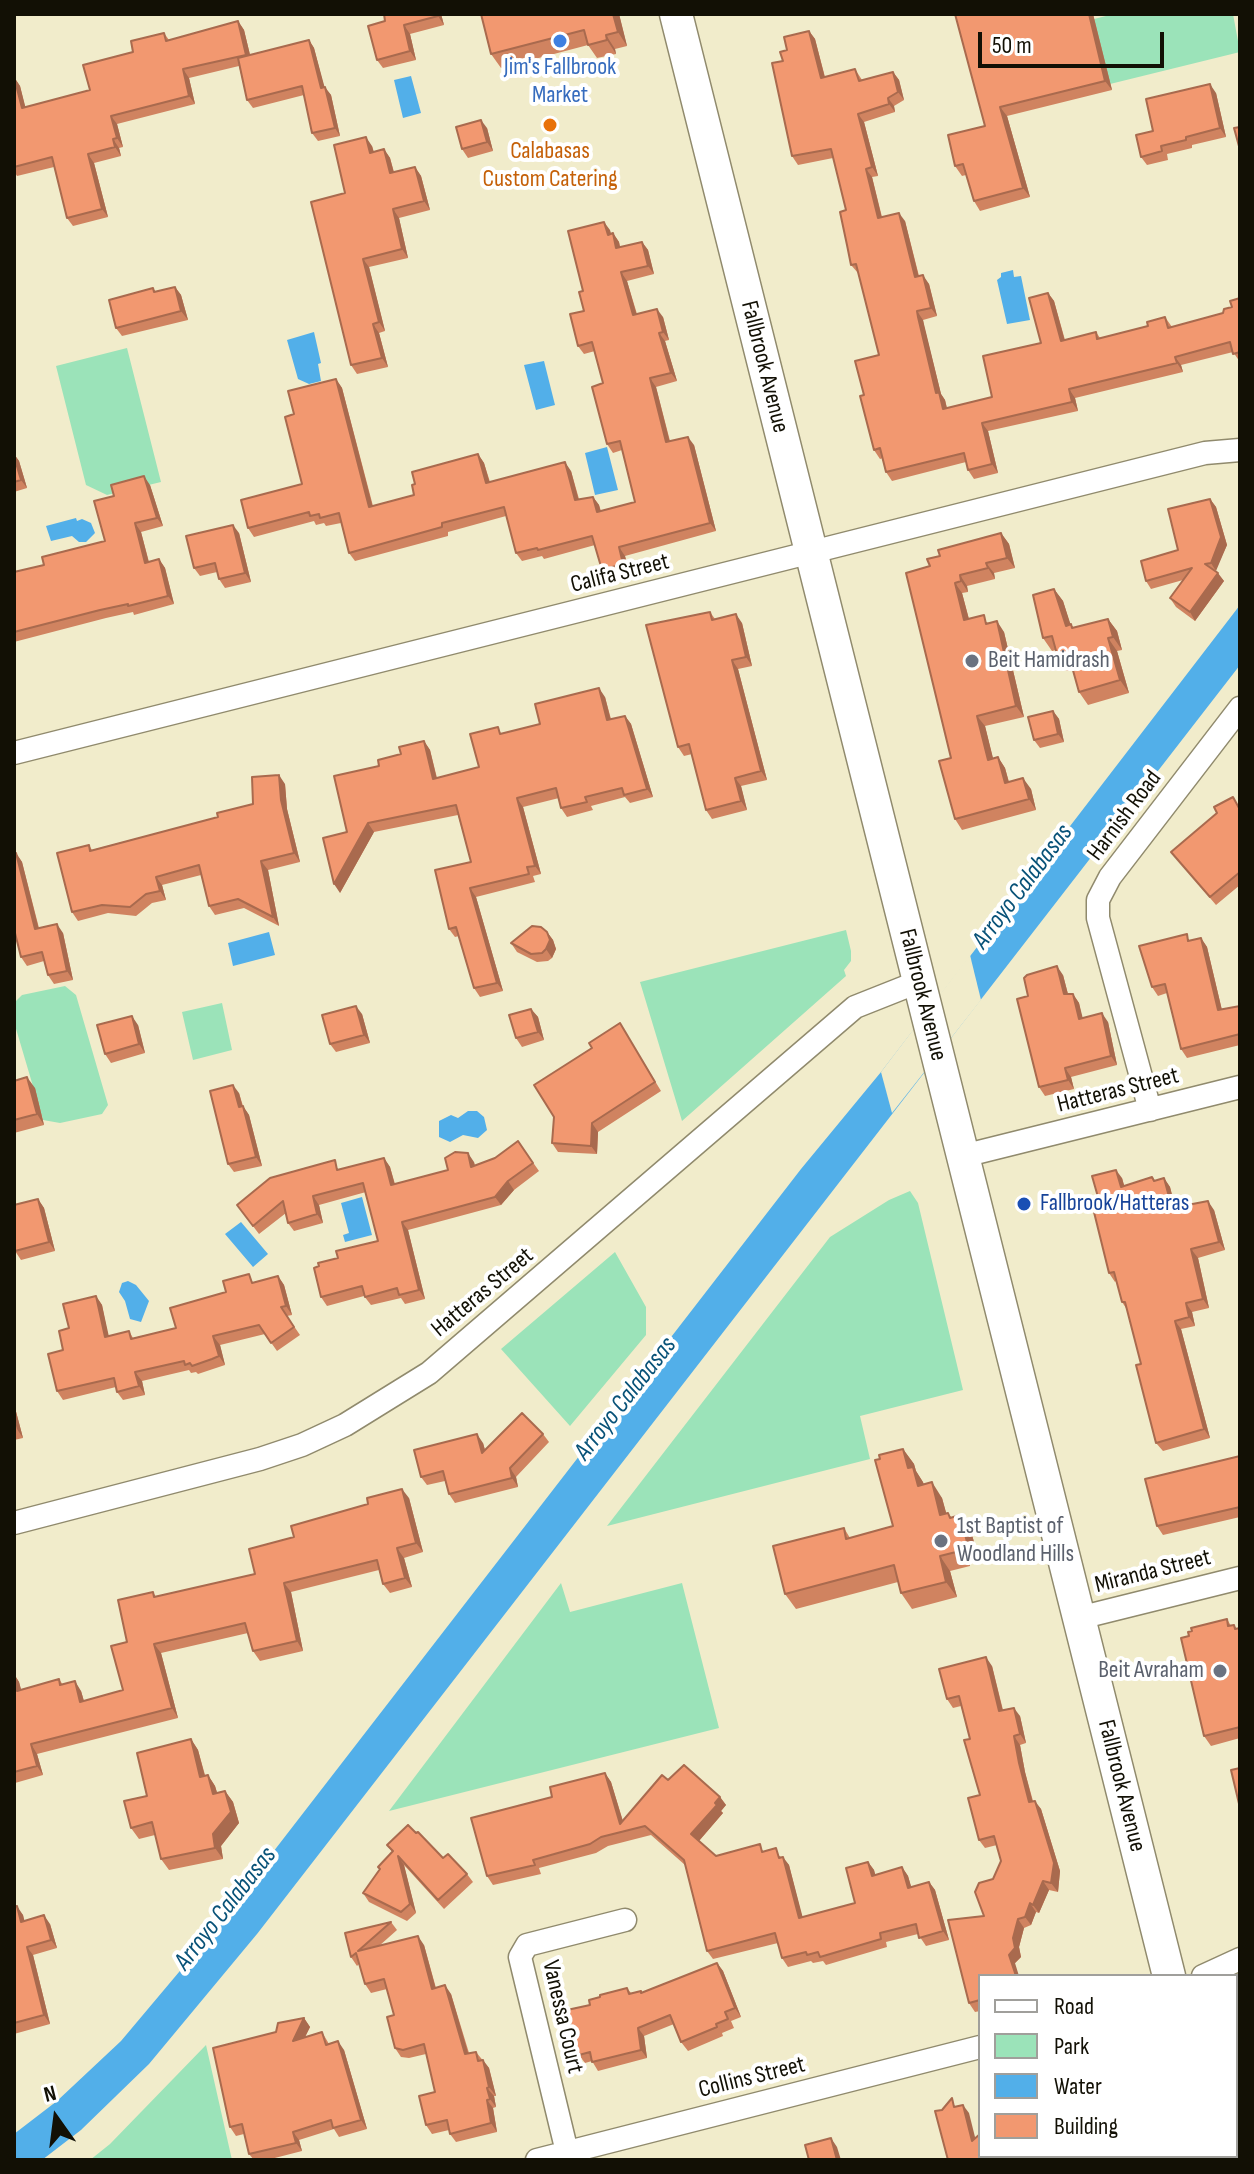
<!DOCTYPE html>
<html>
<head>
<meta charset="utf-8">
<style>
	body { margin:0 }
	#map { position:relative; width:1254px; height:2174px; overflow:hidden; background:#f1eccb; font-family:"Sofia Sans Condensed",sans-serif }
	canvas { display:block }
	.frame { position:absolute; inset:0; border:16px solid #121005; pointer-events:none }
	.legend { position:absolute; left:978px; top:1974px; width:260px; height:184px; box-sizing:border-box; background:#fff; border:2px solid #a09f9b; margin:0; padding:10px 14px; list-style:none; font-size:24px; color:#121005 }
	.legend li { display:flex; align-items:center; gap:16px; height:40px }
	.legend b { width:40px; border:2px solid #a09f9b }
	.north { position:absolute; left:16px; top:2078px; width:80px; height:80px; -webkit-text-stroke:6px #fff; paint-order:stroke; rotate:346deg; font-size:22px; font-weight:700; line-height:32px; text-align:center; color:#121005 }
	.north::after { content:''; display:block; margin:auto; width:28px; height:36px; background:#121005; clip-path:polygon(50% 0,100% 100%,50% 72%,0 100%) }
	.scale { position:absolute; left:978px; top:32px; width:186px; height:36px; box-sizing:border-box; border:4px solid #121005; border-top:0; padding-left:10px; font-size:24px; line-height:28px; white-space:nowrap; color:#121005; -webkit-text-stroke:6px #fff; paint-order:stroke }
</style>
</head>
<body>
<div id="map">
<canvas width="1254" height="2174"></canvas>
<div class="frame"></div>
<ul class="legend">
<li><b style="height:10px;background:#fff"></b>Road</li>
<li><b style="height:22px;background:#9be3b9"></b>Park</li>
<li><b style="height:22px;background:#52afe9"></b>Water</li>
<li><b style="height:22px;background:#f29870"></b>Building</li>
</ul>
<div class="north">N</div>
<div class="scale">50 m</div>
</div>
<script>
const context = document.querySelector('canvas').getContext('2d');
context.lineJoin = 'round';
function paint(path, color) { context.fillStyle = color; context.fill(path, 'evenodd'); }
const poly = rows => new Path2D(rows.map(r => 'M' + r).join(''));
function stroke(path, color, width, dash) { context.strokeStyle = color; context.lineWidth = width; context.lineCap = dash ? 'butt' : 'round'; context.setLineDash(dash || []); context.stroke(path); }
function drawText(font, color, halo, rows, align = 'center') {
  context.font = font + ' "Sofia Sans Condensed",sans-serif'; context.lineWidth = 8; context.setLineDash([]); context.textBaseline = 'middle'; context.strokeStyle = halo; context.fillStyle = color; for (const [text, x, y, turn = 0] of rows) {
    context.save(); context.translate(x, y); context.rotate((+turn || 0) * Math.PI / 180); context.textAlign = isNaN(turn) ? turn : align; if (halo) context.strokeText(text, 0, 0); context.fillText(text, 0, 0); context.restore();
  }
}
paint(poly([
	[1114,14,1233,14,1240,52,1110,84,1094,19],
	[127,348,161,482,107,495,86,485,56,366],
	[846,930,851,951,851,961,844,970,846,976,682,1121,640,982],
	[65,986,76,995,108,1105,102,1114,60,1123,43,1120,14,1022,14,1003,22,995],
	[222,1003,232,1050,193,1060,182,1012],
	[910,1191,918,1203,963,1390,860,1416,870,1459,607,1526,830,1237,889,1200],
	[615,1252,646,1307,646,1335,570,1426,501,1349],
	[561,1583,570,1612,682,1583,719,1728,389,1811],
	[206,2045,232,2160,90,2160,110,2144]
]), '#9be3b9');
paint(poly([
	[411,76,421,113,403,118,394,80],
	[1013,270,1014,277,1021,276,1030,320,1007,324,997,280,1001,277,1001,273],
	[314,332,321,363,318,364,321,381,309,384,298,379,287,340],
	[544,361,555,405,536,410,524,365],
	[607,447,618,490,595,495,585,453],
	[76,518,77,521,82,519,91,523,95,533,86,542,79,542,72,536,51,541,46,526],
	[1240,605,1240,665,257,1934,149,2064,81,2130,42,2160,14,2160,14,2134,57,2101,121,2041,195,1953,801,1169,881,1072],
	[269,932,275,955,233,966,228,943],
	[468,1111,477,1111,484,1117,487,1130,478,1138,463,1135,450,1142,439,1137,439,1121,451,1115,458,1118],
	[362,1197,372,1235,345,1242,343,1235,349,1233,341,1203],
	[241,1222,268,1254,253,1267,225,1234],
	[128,1281,136,1285,149,1301,141,1322,130,1319,125,1301,119,1292,122,1283]
]), '#52afe9');
paint(poly([
	[970,955,981,1000,892,1113,881,1072]
]), '#f1eccb');
const minor = poly([
	[14,753,1205,453,1240,450],
	[1150,1110,1098,918,1098,900,1110,877,1240,708],
	[963,1156,1240,1087],
	[14,1523,260,1459,302,1445,345,1425,429,1373,855,1007,918,982],
	[1079,1618,1240,1578],
	[1203,1976,1240,1959],
	[567,2152,520,1957,527,1945,625,1920],
	[537,2160,980,2047]
]);
const secondary = poly([
	[676,14,1169,1976],
	[1214,2156,1215,2160]
]);
stroke(minor, '#908a6d', 25);
stroke(secondary, '#908a6d', 35);
stroke(minor, '#fff', 22);
stroke(secondary, '#fff', 32);
paint(poly([
	[384,14,441,14,444,25,410,34,416,60,383,68,377,60,385,21],
	[619,14,627,46,615,49,616,54,597,58,588,45,501,68,491,54],
	[955,14,1093,14,1112,90,1007,116,1030,197,980,211,974,201,966,175,962,176,955,166,985,126],
	[238,21,244,30,250,55,309,40,314,48,324,87,331,95,340,136,318,141,312,133,304,95,253,108,247,100,239,66,189,78,195,104,117,124,123,147,119,148,121,156,94,163,108,217,73,226,67,218,54,167,17,176,14,171,14,77,20,86,25,107,90,90,133,52,164,33,169,40],
	[809,31,815,39,825,77,855,69,862,80,893,72,899,80,904,100,894,106,895,112,864,122,878,176,872,177,882,217,905,221,919,276,929,284,937,316,923,320,924,326,941,394,945,400,947,408,992,397,1041,343,1048,293,1054,301,1065,340,1096,332,1100,338,1148,326,1165,317,1172,327,1223,313,1232,307,1240,298,1240,362,1233,352,1181,365,1183,372,1075,398,1078,411,988,431,998,473,974,479,968,470,966,462,892,481,886,472,883,458,880,459,874,450,864,395,879,355,858,273,851,265,846,210,833,158,798,165,792,156,783,61],
	[1216,93,1226,137,1192,145,1192,148,1167,154,1168,160,1147,165,1141,157,1153,131],
	[487,128,493,151,468,158,462,149],
	[372,146,374,152,384,149,390,158,394,172,415,167,421,176,430,210,399,218,408,258,369,267,385,331,379,333,388,367,357,374,351,365,345,193],
	[604,222,611,234,613,233,619,242,620,247,642,242,648,250,654,274,627,281,637,314,663,317,669,340,665,341,677,381,656,387,670,441,694,445,716,531,625,556,629,572,608,578,602,570,595,545,544,559,542,556,522,561,516,553,506,516,448,532,448,536,355,561,349,553,341,523,326,526,324,523,316,525,314,521,254,537,248,528,302,484,294,414,336,379,342,388,373,506,414,495,478,454,484,463,490,482,571,471,579,499,593,497,599,505,601,511,635,502,622,450,613,453,607,444,603,383,595,351,584,354,578,346,584,311,583,291],
	[175,287,181,295,188,320,122,336,116,328,153,288,156,292],
	[14,454,19,461,27,488,14,492],
	[150,485,163,526,141,532,149,562,159,559,165,568,174,604,134,615,133,612,106,618,14,642,14,572,44,565,105,541,114,496],
	[1210,499,1216,507,1227,545,1215,571,1224,581,1195,621,1176,607,1170,598,1183,580,1151,589,1146,581,1178,550],
	[239,533,251,582,225,588,219,579,217,572,200,576,194,568],
	[1001,533,1009,544,1015,568,994,573,995,579,967,586,968,592,962,593,969,619,990,623,1004,632,1024,717,985,726,993,759,998,757,1005,768,1009,782,1031,789,1036,810,962,830,955,819,951,758,930,566,940,556],
	[1054,589,1063,601,1070,624,1074,628,1108,619,1117,631,1122,650,1117,651,1129,693,1088,705,1079,692,1073,670,1067,671,1058,658,1056,650,1052,651,1043,638],
	[710,612,715,619,742,623,752,666,738,669,767,780,741,786,747,810,712,819,706,810,692,754,684,756,678,747],
	[605,697,611,719,625,716,631,724,653,797,630,803,625,797,591,806,593,810,567,817,561,808,559,798,523,807,541,874,533,876,535,882,476,897,503,991,480,997,474,988,459,936,455,937,449,929,471,862,458,815,374,832,340,893,347,832,379,766,424,741,430,750,437,778,479,767,503,733,540,724],
	[1053,711,1059,719,1064,742,1040,748,1034,740],
	[285,784,287,809,300,862,268,870,279,926,244,908,215,915,209,906,201,875,162,885,166,900,152,903,136,916,108,913,78,921,72,912,89,845,92,850,218,817,253,804],
	[1240,807,1240,885,1216,905,1171,852],
	[16,853,22,862,39,928,63,933,73,980,54,984,48,975,44,961,27,966,21,957,17,939,14,939,14,854],
	[547,932,553,940,556,949,552,958,548,961,537,962,517,952,511,943],
	[1201,938,1207,947,1222,1010,1240,1006,1240,1045,1187,1058,1181,1049,1167,993,1158,996,1152,987,1191,941],
	[1063,975,1068,994,1073,994,1079,1003,1082,1018,1108,1022,1117,1065,1071,1077,1074,1089,1045,1096,1039,1087,1028,996],
	[531,1009,538,1017,544,1040,522,1047,516,1038],
	[362,1014,370,1043,336,1052,330,1044],
	[620,1023,661,1091,598,1132,597,1154,558,1152,552,1143,592,1048],
	[138,1025,145,1053,111,1063,105,1054],
	[14,1081,35,1088,44,1125,14,1133],
	[239,1093,243,1106,249,1115,262,1166,234,1172,228,1164],
	[518,1141,539,1171,514,1190,501,1205,408,1230,425,1299,405,1304,401,1298,371,1305,364,1296,327,1306,321,1297,319,1266,378,1241,366,1192,319,1205,323,1223,294,1231,288,1223,286,1213,259,1234,237,1205,341,1169,384,1158,390,1167,395,1184,448,1170,474,1162,475,1166,495,1158],
	[1152,1177,1155,1181,1164,1178,1170,1187,1175,1208,1214,1210,1225,1250,1198,1258,1209,1308,1192,1312,1195,1326,1181,1329,1210,1438,1163,1451,1156,1443,1141,1364,1128,1311,1122,1302,1116,1281,1115,1282,1109,1273,1098,1197,1122,1178,1124,1186],
	[38,1199,44,1208,55,1251,21,1260,15,1251],
	[278,1276,284,1285,292,1315,287,1316,300,1335,277,1351,265,1334,220,1345,225,1365,198,1374,196,1372,191,1373,189,1370,142,1381,145,1395,123,1400,117,1392,116,1387,63,1400,57,1391,63,1350,69,1328,96,1296,102,1305,108,1336,129,1331,133,1338,176,1328,226,1292,255,1282],
	[14,1404,23,1438,14,1440],
	[543,1434,549,1442,516,1477,518,1487,455,1503,449,1494,445,1481,427,1485,421,1477,483,1443,485,1450],
	[903,1449,914,1464,916,1471,924,1484,942,1498,946,1513,948,1513,952,1518,960,1515,971,1531,978,1557,969,1560,970,1566,950,1571,957,1597,912,1609,901,1593,898,1582,796,1609,785,1594,844,1528,850,1538,893,1526],
	[1240,1456,1240,1517,1163,1535,1157,1526],
	[409,1498,423,1552,404,1558,412,1587,390,1593,383,1584,379,1570,291,1592,303,1651,260,1661,253,1651,248,1633,161,1653,178,1718,37,1754,43,1775,15,1783,14,1674,19,1682,21,1690,59,1679,63,1685,81,1691,84,1701,123,1690,127,1642,153,1592,156,1597,255,1574,294,1537],
	[1227,1619,1231,1626,1234,1625,1237,1629,1240,1628,1240,1738,1211,1746,1204,1736,1189,1636],
	[992,1666,1003,1710,1020,1716,1026,1743,1020,1745,1025,1772,1033,1801,1041,1809,1060,1871,1058,1892,1049,1890,1039,1913,1036,1912,1031,1925,1024,1928,1019,1947,1021,1957,1015,1963,980,1976,980,2011,975,2012,969,2003,984,1916,993,1879,1001,1861,997,1845,985,1848,979,1840,980,1795,970,1739,961,1706,953,1708,947,1699],
	[191,1739,198,1750,205,1775,208,1775,215,1786,217,1793,225,1791,233,1802,239,1823,221,1846,223,1859,169,1870,161,1859,155,1835,139,1839,131,1828,147,1796],
	[605,1773,611,1782,623,1821,668,1780,720,1797,726,1805,721,1811,723,1813,699,1841,716,1856,764,1851,782,1857,789,1865,802,1917,855,1903,868,1862,874,1870,875,1875,902,1867,908,1876,911,1887,929,1882,935,1890,949,1940,926,1946,918,1934,886,1942,887,1947,826,1965,823,1961,813,1963,811,1961,788,1967,782,1958,778,1943,713,1959,707,1951,685,1865,651,1835,608,1846,596,1853,539,1868,541,1874,493,1885,487,1876,552,1797],
	[416,1833,443,1858,467,1874,473,1882,444,1909,404,1865,416,1913,407,1921,369,1902,363,1893,392,1852,387,1845],
	[14,1907,23,1915,24,1921,50,1924,57,1948,33,1955,50,2024,14,2034],
	[391,1922,397,1930,379,1946,424,1945,436,1988,451,1994,469,2053,476,2052,489,2068,496,2096,494,2096,496,2107,493,2108,497,2132,456,2142,450,2134,449,2130,432,2134,426,2125,435,2092,426,2054,409,2058,401,2057,395,2048,394,2015,387,1989,371,1993,365,1984,359,1964,357,1966,351,1957],
	[717,1963,723,1971,741,2017,731,2021,734,2028,722,2033,723,2036,688,2051,681,2042,674,2024,644,2036,647,2058,598,2071,592,2061,585,2063,579,2055,590,2005,600,1997,627,1988,631,1993,641,1991,642,1993],
	[304,2018,310,2027,305,2037,322,2032,329,2044,344,2050,367,2129,339,2137,334,2129,299,2140,302,2151,267,2160,254,2160,249,2154,244,2134,236,2136,230,2127,276,2032],
	[1069,2156,1130,2156,1131,2159,1070,2160]
]), '#d08360');
paint(poly([
	[437,14,441,14,444,25,438,16],
	[613,14,619,14,627,46,618,32],
	[1089,14,1093,14,1112,90,1105,81],
	[238,21,244,30,252,63,246,55],
	[404,25,410,34,416,60,410,51],
	[809,31,815,39,827,86,821,78],
	[606,35,615,49,616,54,607,40],
	[309,40,314,48,327,96,321,88],
	[183,69,189,78,195,104,189,96],
	[893,72,899,80,904,100,898,92],
	[14,77,20,86,28,117,22,108],
	[1210,84,1216,93,1226,137,1220,128],
	[325,87,331,95,340,136,335,128],
	[888,98,894,106,895,112,889,104],
	[1000,107,1007,116,1030,197,1023,188],
	[858,114,864,122,878,176,872,167],
	[111,116,117,124,123,147,117,138],
	[481,120,487,128,493,151,487,142],
	[366,137,372,146,376,161,370,153],
	[113,139,119,148,121,156,115,147],
	[384,149,390,158,396,181,390,173],
	[88,154,94,163,108,217,102,209],
	[415,167,421,176,430,210,424,201],
	[866,169,872,177,884,227,878,218],
	[393,209,399,218,408,258,402,249],
	[899,213,905,221,921,286,915,277],
	[604,222,610,230,614,243,608,235],
	[613,233,619,242,622,257,616,248],
	[642,242,648,250,654,274,648,266],
	[363,259,369,267,385,331,379,322],
	[621,272,627,281,639,323,633,315],
	[923,275,929,284,937,316,931,308],
	[175,287,181,295,188,320,181,311],
	[1048,293,1054,301,1067,349,1061,341],
	[657,309,663,317,669,340,663,332],
	[917,311,923,320,941,394,945,400,949,418,943,409,936,393],
	[373,324,379,333,388,367,382,358],
	[659,333,665,341,677,381,671,373],
	[1175,357,1181,365,1183,372,1177,363],
	[650,378,656,387,672,451,666,442],
	[336,379,342,388,375,516,369,507],
	[1069,389,1075,398,1078,411,1072,402],
	[982,423,988,431,998,473,992,464],
	[688,437,694,445,716,531,710,523],
	[14,454,19,461,27,488,21,480],
	[478,454,484,463,492,491,486,483],
	[565,462,571,471,581,509,575,500],
	[144,476,150,485,163,526,157,518],
	[593,497,599,505,603,521,597,512],
	[1210,499,1216,507,1227,545,1216,571,1211,563],
	[135,523,141,532,151,571,145,563],
	[233,525,239,533,251,582,245,573],
	[1001,533,1009,544,1015,568,1007,558],
	[619,547,625,556,629,572,623,564],
	[159,559,165,568,174,604,168,596],
	[986,563,994,573,995,579,988,568],
	[1218,573,1224,581,1195,621,1190,612],
	[960,575,967,586,968,592,961,581],
	[955,583,962,593,972,631,964,620],
	[1054,589,1063,601,1075,638,1066,626],
	[736,614,742,623,752,666,746,657],
	[1108,619,1117,631,1122,650,1113,637],
	[997,621,1004,632,1024,717,1016,706],
	[1108,638,1117,651,1129,693,1120,680],
	[732,660,738,669,767,780,761,771],
	[599,688,605,697,613,729,607,720],
	[1053,711,1059,719,1064,742,1058,734],
	[625,716,631,724,653,797,647,789],
	[977,716,985,726,996,770,988,760],
	[424,741,430,750,439,788,433,779],
	[998,757,1005,768,1012,794,1005,783],
	[279,775,285,784,287,809,300,862,294,853,281,800],
	[735,778,741,786,747,810,741,801],
	[1023,778,1031,789,1036,810,1029,799],
	[517,798,523,807,541,874,535,866],
	[368,823,374,832,340,893,334,884],
	[16,853,22,862,41,938,35,929],
	[261,861,268,870,279,926,273,917],
	[156,877,162,885,166,900,160,891],
	[470,888,476,897,503,991,497,983],
	[57,924,63,933,73,980,67,971],
	[547,932,553,940,556,949,552,958,546,949],
	[1201,938,1207,947,1224,1019,1218,1010],
	[1057,966,1063,975,1070,1002,1064,994],
	[1073,994,1079,1003,1085,1027,1079,1019],
	[356,1006,362,1014,370,1043,364,1035],
	[531,1009,538,1017,544,1040,538,1032],
	[1102,1013,1108,1022,1117,1065,1111,1056],
	[132,1016,138,1025,145,1053,139,1044],
	[1065,1068,1071,1077,1074,1089,1068,1080],
	[27,1077,35,1088,44,1125,37,1114],
	[233,1085,239,1093,245,1116,239,1107],
	[243,1106,249,1115,262,1166,256,1157],
	[592,1123,598,1132,597,1154,591,1146],
	[468,1153,474,1162,477,1176,471,1167],
	[384,1158,390,1167,397,1193,391,1185],
	[1116,1170,1122,1178,1127,1195,1121,1187],
	[1164,1178,1170,1187,1178,1217,1172,1208],
	[508,1181,514,1190,501,1205,495,1197],
	[313,1196,319,1205,323,1223,317,1214],
	[38,1199,44,1208,55,1251,49,1242],
	[1208,1201,1214,1210,1225,1250,1219,1242],
	[402,1222,408,1230,425,1299,419,1290],
	[1191,1249,1198,1258,1209,1308,1203,1299],
	[278,1276,284,1285,292,1315,286,1306],
	[96,1296,102,1305,111,1346,105,1337],
	[1186,1303,1192,1312,1195,1326,1189,1317],
	[1175,1321,1181,1329,1210,1438,1204,1429],
	[213,1336,220,1345,225,1365,219,1356],
	[135,1372,142,1381,145,1395,139,1386],
	[14,1404,23,1438,17,1429,14,1419],
	[477,1434,483,1443,488,1461,482,1453],
	[903,1449,914,1464,916,1471,923,1482,928,1501,918,1486,908,1468],
	[510,1468,516,1477,518,1487,512,1478],
	[932,1482,942,1498,951,1530,940,1515],
	[402,1489,409,1498,423,1552,416,1543],
	[960,1515,971,1531,978,1557,967,1542],
	[958,1545,969,1560,970,1566,960,1551],
	[397,1548,404,1558,412,1587,405,1578],
	[940,1556,950,1571,957,1597,946,1582],
	[284,1583,291,1592,303,1651,297,1641],
	[154,1644,161,1653,178,1718,172,1708],
	[986,1657,992,1666,1005,1720,999,1711],
	[14,1674,19,1682,24,1700,17,1691],
	[75,1681,81,1691,87,1712,80,1702],
	[1014,1708,1020,1716,1026,1743,1020,1734],
	[1014,1736,1020,1745,1025,1772,1035,1811,1029,1802,1019,1763],
	[191,1739,198,1750,208,1788,200,1777],
	[31,1744,37,1754,43,1775,37,1766],
	[605,1773,611,1782,626,1832,620,1824],
	[208,1775,215,1786,221,1805,213,1794],
	[225,1791,233,1802,239,1823,221,1846,223,1859,215,1848,213,1834],
	[720,1797,726,1805,721,1811,723,1813,698,1842,691,1834],
	[1035,1801,1041,1809,1060,1871,1058,1892,1051,1883],
	[398,1856,404,1865,416,1913,410,1904],
	[783,1857,789,1865,805,1926,799,1918],
	[868,1862,874,1870,878,1884,872,1876],
	[902,1867,908,1876,914,1896,908,1888],
	[1043,1881,1049,1890,1039,1913,1033,1905],
	[929,1882,935,1890,949,1940,943,1931],
	[1030,1903,1036,1912,1031,1925,1025,1917],
	[17,1906,23,1915,27,1931,21,1922],
	[44,1915,50,1924,57,1948,51,1940],
	[1018,1919,1024,1928,1019,1947,1021,1957,1015,1963,1019,1976,1016,1976,1009,1955],
	[418,1936,424,1945,438,1997,432,1989],
	[27,1947,33,1955,50,2024,44,2015],
	[717,1963,723,1971,741,2017,735,2008],
	[445,1985,451,1994,471,2063,465,2054],
	[304,2018,310,2027,299,2049,293,2041],
	[638,2028,644,2036,647,2058,641,2050],
	[338,2041,344,2050,367,2129,361,2120],
	[483,2060,489,2068,496,2096,489,2087],
	[487,2088,494,2096,496,2107,490,2099],
	[487,2100,493,2108,497,2132,491,2123],
	[963,2105,969,2113,978,2149,972,2141],
	[293,2132,299,2140,302,2151,296,2143],
	[831,2138,837,2147,841,2160,837,2160]
]), '#a96a4e');
const building = poly([
	[384,14,437,14,438,16,404,25,410,51,377,60,368,26,385,21,384,14],
	[481,14,613,14,618,32,606,35,607,40,588,45,584,30,491,54,481,14],
	[955,14,1089,14,1105,81,1000,107,1023,188,974,201,963,164,955,166,948,135,985,126,955,14],
	[238,21,246,55,183,69,189,96,111,116,117,138,113,139,115,147,88,154,102,209,67,218,52,157,14,167,14,77,22,108,90,90,83,65,133,52,131,41,164,33,166,41,238,21],
	[809,31,821,78,855,69,859,81,893,72,898,92,888,98,889,104,858,114,872,167,866,169,878,218,899,213,915,277,923,275,931,308,917,311,918,317,936,393,939,392,943,409,992,397,983,356,1041,343,1029,298,1048,293,1061,341,1096,332,1097,339,1148,326,1147,322,1165,317,1168,328,1223,313,1224,309,1232,307,1230,301,1240,298,1240,352,1233,354,1230,342,1175,357,1177,363,1069,389,1072,402,982,423,992,464,968,470,964,453,886,472,880,448,874,450,860,396,864,395,855,361,879,355,856,264,851,265,847,245,840,212,846,210,831,149,792,156,772,63,783,61,780,52,787,50,784,37,809,31],
	[309,40,321,88,325,87,335,128,312,133,302,86,247,100,238,58,309,40],
	[1210,84,1220,128,1186,137,1186,140,1161,146,1162,151,1141,157,1136,135,1153,131,1146,99,1210,84],
	[481,120,487,142,462,149,456,127,481,120],
	[1240,127,1240,150,1234,128,1240,127],
	[366,137,370,153,384,149,390,173,415,167,424,201,393,209,402,249,363,259,379,322,373,324,382,358,351,365,311,202,345,193,334,145,366,137],
	[604,222,608,235,613,233,616,248,642,242,648,266,621,272,633,315,657,309,663,332,659,333,671,373,650,378,666,442,688,437,710,523,619,547,623,564,602,570,592,536,538,550,537,548,516,553,504,507,442,523,442,527,349,553,339,513,320,518,319,514,310,516,309,512,248,528,241,500,302,484,285,417,294,414,288,391,336,379,369,507,414,495,412,485,415,484,412,472,478,454,486,483,565,462,575,500,593,497,597,512,635,502,620,441,607,444,592,387,603,383,592,342,578,346,570,314,584,311,579,292,583,291,568,231,604,222],
	[175,287,181,311,116,328,109,300,153,288,154,292,175,287],
	[14,456,21,480,14,482,14,456],
	[144,476,157,518,135,523,145,563,159,559,168,596,128,606,128,604,100,610,14,632,14,572,44,565,42,557,105,541,94,501,114,496,111,485,144,476],
	[1210,499,1221,537,1211,563,1205,564,1218,573,1190,612,1170,598,1192,568,1146,581,1141,561,1178,550,1168,509,1210,499],
	[233,525,245,573,219,579,215,563,194,568,186,536,233,525],
	[1001,533,1007,558,986,563,988,568,960,575,961,581,955,583,964,620,984,615,986,624,997,621,1016,706,977,716,988,760,998,757,1005,783,1023,778,1029,799,955,819,939,761,951,758,906,573,930,566,927,559,940,556,938,550,1001,533],
	[1054,589,1066,626,1071,624,1072,628,1108,619,1113,637,1108,638,1120,680,1079,692,1069,656,1058,658,1052,636,1043,638,1033,595,1054,589],
	[710,612,712,620,736,614,746,657,732,660,761,771,735,778,741,801,706,810,689,744,678,747,646,625,710,612],
	[599,688,607,720,625,716,647,789,624,795,622,788,585,797,587,802,561,808,556,788,517,798,535,866,527,867,529,874,470,888,497,983,474,988,456,927,449,929,435,870,471,862,456,805,368,823,334,884,323,838,347,832,334,776,379,766,378,760,401,754,399,747,424,741,433,779,479,767,470,734,498,727,500,734,540,724,535,704,599,688],
	[1053,711,1058,734,1034,740,1028,717,1053,711],
	[279,775,281,800,294,853,261,861,273,917,238,899,209,906,199,865,156,877,160,891,146,894,130,907,102,905,72,912,57,853,89,845,90,851,218,817,217,813,253,804,252,777,279,775],
	[1233,797,1239,808,1240,808,1240,872,1210,897,1171,852,1217,813,1214,807,1233,797],
	[16,853,35,929,57,924,67,971,48,975,42,952,21,957,14,929,14,854,16,853],
	[532,926,541,927,547,932,550,940,546,949,542,953,531,954,511,943,532,926],
	[1187,934,1188,941,1201,938,1218,1010,1240,1006,1240,1034,1181,1049,1165,984,1152,987,1139,946,1187,934],
	[1057,966,1064,994,1073,994,1079,1019,1102,1013,1111,1056,1065,1068,1068,1080,1039,1087,1017,999,1028,996,1024,978,1027,975,1057,966],
	[356,1006,364,1035,330,1044,322,1015,356,1006],
	[531,1009,538,1032,516,1038,509,1015,531,1009],
	[132,1016,139,1044,105,1054,97,1025,132,1016],
	[620,1023,655,1082,592,1123,591,1146,552,1143,554,1117,534,1085,592,1048,589,1043,620,1023],
	[27,1077,37,1114,14,1120,14,1081,27,1077],
	[233,1085,239,1107,243,1106,256,1157,228,1164,210,1091,233,1085],
	[518,1141,533,1163,508,1181,495,1197,402,1222,419,1290,399,1295,397,1288,365,1297,362,1286,321,1297,314,1268,319,1266,318,1263,338,1258,336,1251,378,1241,363,1183,313,1196,317,1214,288,1223,283,1201,253,1226,237,1205,270,1178,335,1160,337,1170,384,1158,391,1185,448,1170,445,1158,455,1152,468,1153,471,1167,495,1158,518,1141],
	[1116,1170,1121,1187,1152,1177,1154,1181,1164,1178,1172,1208,1208,1201,1219,1242,1191,1249,1203,1299,1186,1303,1189,1317,1175,1321,1204,1429,1156,1443,1136,1365,1141,1364,1125,1302,1122,1302,1114,1272,1109,1273,1091,1200,1098,1197,1092,1176,1116,1170],
	[38,1199,49,1242,15,1251,14,1247,14,1205,38,1199],
	[249,1274,252,1283,278,1276,286,1306,281,1307,294,1327,271,1343,259,1325,213,1336,219,1356,212,1359,192,1366,190,1363,185,1365,184,1361,135,1372,139,1386,117,1392,114,1378,57,1391,48,1354,63,1350,59,1331,69,1328,63,1304,96,1296,105,1337,129,1331,131,1339,176,1328,170,1308,226,1292,223,1281,249,1274],
	[522,1413,543,1434,510,1468,512,1478,449,1494,443,1471,421,1477,414,1450,477,1434,482,1453,522,1413],
	[903,1449,908,1468,913,1467,918,1486,932,1482,940,1515,948,1513,950,1518,960,1515,967,1542,958,1545,960,1551,940,1556,946,1582,901,1593,894,1565,785,1594,773,1546,844,1528,846,1539,893,1526,875,1460,880,1459,879,1455,903,1449],
	[1240,1456,1240,1507,1157,1526,1145,1479,1240,1456],
	[402,1489,416,1543,397,1548,405,1578,383,1584,377,1560,284,1583,297,1641,253,1651,245,1623,154,1644,172,1708,31,1744,37,1766,14,1772,14,1678,17,1691,59,1679,60,1685,75,1681,80,1702,123,1690,111,1646,127,1642,118,1600,153,1592,154,1597,255,1574,249,1549,294,1537,291,1526,368,1504,367,1498,402,1489],
	[1227,1619,1228,1626,1234,1625,1235,1629,1240,1628,1240,1727,1204,1736,1181,1638,1189,1636,1188,1632,1192,1631,1191,1628,1227,1619],
	[986,1657,999,1711,1014,1708,1020,1734,1014,1736,1019,1763,1029,1802,1035,1801,1054,1863,1051,1883,1043,1881,1033,1905,1030,1903,1025,1917,1018,1919,1013,1938,1015,1948,1009,1955,1016,1976,980,1976,980,2000,969,2003,948,1920,984,1916,975,1892,979,1883,993,1879,1001,1861,994,1836,979,1840,968,1798,980,1795,964,1740,970,1739,959,1696,947,1699,939,1669,986,1657],
	[191,1739,200,1777,208,1775,213,1794,225,1791,231,1812,213,1834,215,1848,161,1859,152,1822,131,1828,124,1801,147,1796,137,1753,191,1739],
	[684,1765,720,1797,715,1803,717,1805,691,1834,716,1856,760,1844,762,1852,776,1848,779,1858,783,1857,799,1918,855,1903,846,1868,868,1862,872,1876,902,1867,908,1888,929,1882,943,1931,919,1938,916,1924,880,1933,881,1939,820,1957,818,1952,807,1955,806,1952,782,1958,775,1933,707,1951,684,1860,645,1826,601,1837,590,1844,533,1860,535,1865,487,1876,471,1818,552,1797,550,1787,605,1773,620,1824,662,1775,668,1780,684,1765],
	[1240,1768,1240,1808,1231,1770,1240,1768],
	[408,1825,416,1833,418,1832,443,1858,448,1854,467,1874,438,1900,398,1856,410,1904,401,1912,363,1893,380,1869,378,1867,393,1851,387,1845,408,1825],
	[17,1906,21,1922,44,1915,51,1940,27,1947,44,2015,14,2023,14,1907,17,1906],
	[391,1922,358,1951,418,1936,432,1989,445,1985,465,2054,476,2052,478,2061,483,2060,489,2087,487,2088,490,2099,487,2100,491,2123,450,2134,447,2120,426,2125,419,2096,435,2092,424,2044,403,2050,395,2048,387,2017,394,2015,384,1979,365,1984,356,1953,351,1957,345,1933,391,1922],
	[717,1963,735,2008,725,2012,728,2019,716,2024,717,2027,681,2042,670,2015,638,2028,641,2050,592,2062,590,2052,579,2055,567,2010,590,2005,589,2000,600,1997,600,1995,627,1988,629,1994,641,1991,641,1993,717,1963],
	[304,2018,293,2041,322,2032,326,2045,338,2041,361,2120,333,2128,331,2120,293,2132,296,2143,249,2154,242,2124,230,2127,213,2048,276,2032,278,2023,304,2018],
	[952,2098,954,2107,963,2105,972,2141,980,2134,980,2156,999,2156,1000,2160,948,2160,935,2111,942,2110,952,2098],
	[831,2138,837,2160,809,2160,805,2145,831,2138],
	[1069,2156,1104,2156,1098,2158,1098,2160,1070,2160,1069,2156]
]);
paint(building, '#f29870');
stroke(building, '#a96a4e', 2);
for (const [x, y, r, color] of [
	[560,41,8,"#3f7fe0"],
	[550,125,8,"#e8710a"],
	[972,661,8,"#6b7280"],
	[1024,1204,8,"#1a4fb4"],
	[941,1541,8,"#6b7280"],
	[1220,1671,8,"#6b7280"]
]) { const dot = new Path2D(); dot.arc(x, y, r, 0, 2 * Math.PI); context.fillStyle = color; context.fill(dot); stroke(dot, '#fff', 3); }
drawText('24px', '#366cbe', '#fff', [
	["Jim's Fallbrook",560,68],
	["Market",560,96]
]);
drawText('24px', '#c56008', '#fff', [
	["Calabasas",550,152],
	["Custom Catering",550,180]
]);
drawText('24px', '#121005', '#fff', [
	["Fallbrook Avenue",764,367,76],
	["Califa Street",620,574,-14],
	["Harnish Road",1125,816,-53],
	["Fallbrook Avenue",922,995,76],
	["Hatteras Street",1118,1091,-14],
	["Hatteras Street",483,1293,-40],
	["Miranda Street",1153,1572,-14],
	["Fallbrook Avenue",1121,1786,76],
	["Vanessa Court",562,2017,77],
	["Collins Street",752,2078,-14]
]);
drawText('24px', '#5b616d', '#fff', [
	["Beit Hamidrash",988,661],
	["1st Baptist of",957,1527],
	["Woodland Hills",957,1555],
	["Beit Avraham",1204,1671,"right"]
], 'left');
drawText('24px', '#164399', '#fff', [
	["Fallbrook/Hatteras",1040,1204]
], 'left');
drawText('italic 26px', '#085278', '#fff', [
	["Arroyo Calabasas",1023,887,-53],
	["Arroyo Calabasas",626,1399,-52],
	["Arroyo Calabasas",226,1909,-52]
]);
</script>
</body>
</html>
